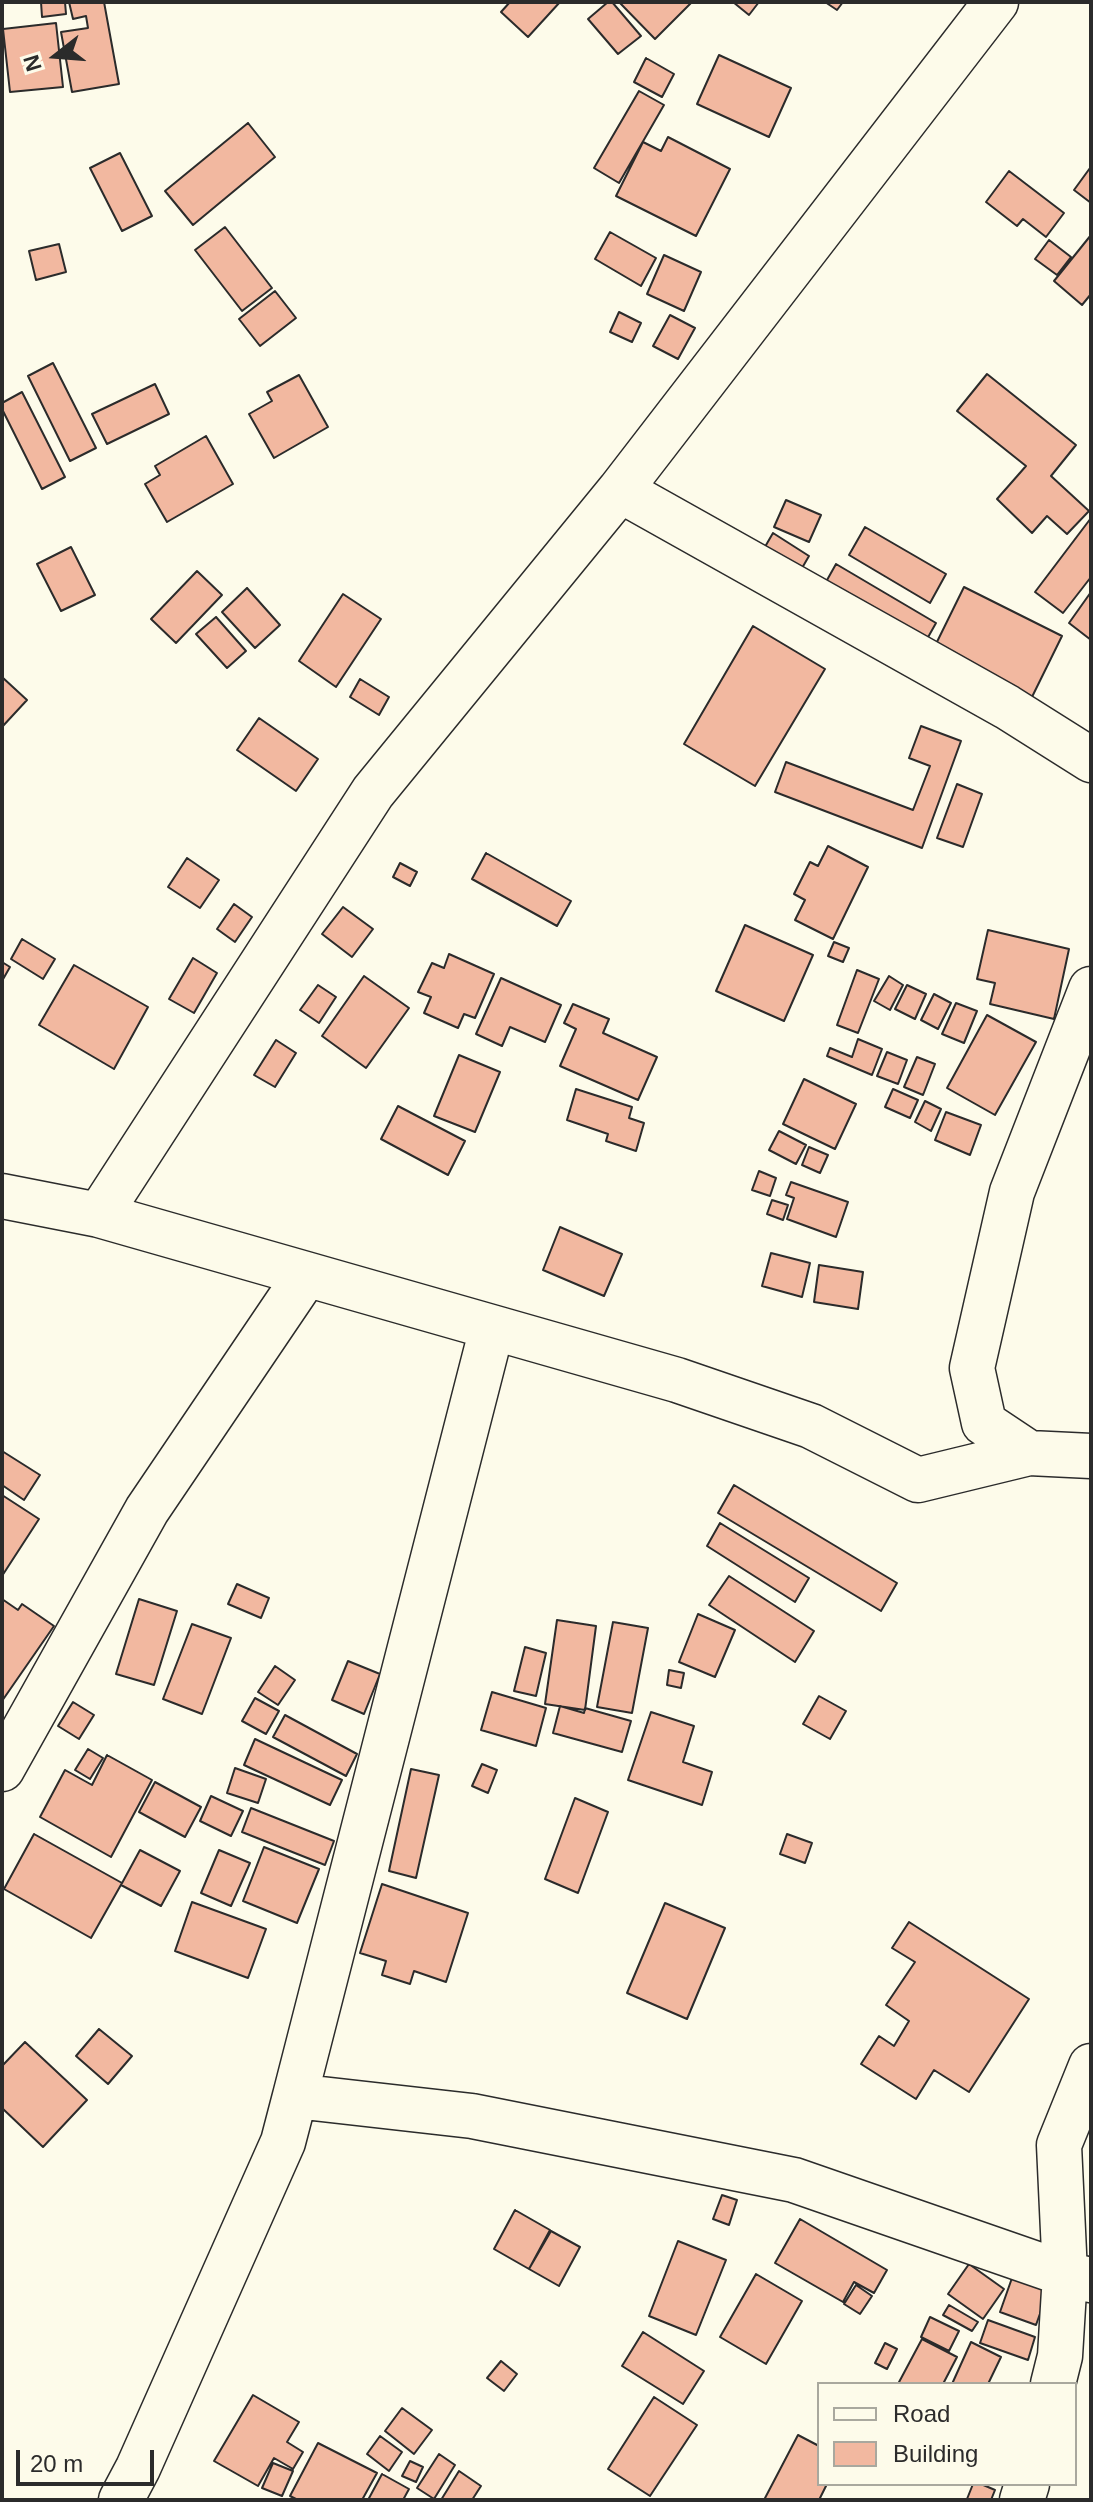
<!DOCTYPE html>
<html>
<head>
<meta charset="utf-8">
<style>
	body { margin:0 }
	#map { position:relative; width:1093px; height:2502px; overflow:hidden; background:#fdfbea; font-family:Helvetica,sans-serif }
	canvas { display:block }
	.frame { position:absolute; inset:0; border:4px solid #2b2b2b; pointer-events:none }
	.legend { position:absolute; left:817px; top:2382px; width:260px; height:104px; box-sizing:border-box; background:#fdfbea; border:2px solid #a9a89e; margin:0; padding:10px 14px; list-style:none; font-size:24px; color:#2b2b2b }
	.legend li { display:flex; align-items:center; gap:16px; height:40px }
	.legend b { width:40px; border:2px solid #a9a89e }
	.north { position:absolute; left:16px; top:16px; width:80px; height:80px; -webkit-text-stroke:6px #fdfbea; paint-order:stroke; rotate:253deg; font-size:22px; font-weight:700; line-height:32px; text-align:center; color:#2b2b2b }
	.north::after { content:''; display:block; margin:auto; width:28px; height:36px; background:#2b2b2b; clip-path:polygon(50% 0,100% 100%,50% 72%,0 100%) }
	.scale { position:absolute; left:16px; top:2450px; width:138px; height:36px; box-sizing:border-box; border:4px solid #2b2b2b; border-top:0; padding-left:10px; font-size:24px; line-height:28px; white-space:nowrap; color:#2b2b2b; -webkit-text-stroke:6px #fdfbea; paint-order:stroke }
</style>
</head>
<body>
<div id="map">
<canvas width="1093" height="2502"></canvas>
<div class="frame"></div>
<ul class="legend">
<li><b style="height:10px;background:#fdfbea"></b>Road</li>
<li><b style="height:22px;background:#f2b8a0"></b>Building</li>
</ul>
<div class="north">N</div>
<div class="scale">20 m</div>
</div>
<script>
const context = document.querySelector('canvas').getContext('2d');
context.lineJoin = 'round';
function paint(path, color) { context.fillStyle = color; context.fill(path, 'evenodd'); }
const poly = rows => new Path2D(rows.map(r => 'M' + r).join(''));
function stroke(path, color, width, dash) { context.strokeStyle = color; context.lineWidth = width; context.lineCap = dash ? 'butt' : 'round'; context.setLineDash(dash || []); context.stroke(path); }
const building = poly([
	[41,2,65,2,66,14,42,17,41,2],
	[69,2,104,2,119,84,72,92,61,32,88,28,86,16,73,19,69,2],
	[510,2,560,2,528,37,501,12,510,2],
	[608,2,612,2,641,36,618,54,588,19,608,2],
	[619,2,692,2,655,39,619,2],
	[733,2,759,2,749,15,733,2],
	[825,2,843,2,837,10,825,2],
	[56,23,63,87,10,92,3,29,56,23],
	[719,55,791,88,769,137,697,104,719,55],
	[646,58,674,74,662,97,634,82,646,58],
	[639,91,664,105,619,183,594,168,639,91],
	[248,123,275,157,193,225,165,191,248,123],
	[668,137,730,169,696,236,616,196,643,142,661,151,668,137],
	[120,153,152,216,122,231,90,168,120,153],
	[1090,168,1091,169,1091,203,1074,190,1090,168],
	[1009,171,1064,213,1046,237,1023,219,1017,226,986,202,1009,171],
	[225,227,272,288,242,311,195,250,225,227],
	[610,232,656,258,641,286,595,259,610,232],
	[1091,235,1091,294,1082,305,1054,281,1091,235],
	[1049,240,1071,257,1057,275,1035,259,1049,240],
	[59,244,66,272,36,280,29,251,59,244],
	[664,255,701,272,684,311,647,294,664,255],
	[275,291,296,318,260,346,239,319,275,291],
	[619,312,641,323,632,342,610,332,619,312],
	[670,315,695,328,678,359,653,346,670,315],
	[53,363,96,448,70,461,28,376,53,363],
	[987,374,1076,445,1051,476,1089,511,1067,534,1047,516,1032,533,997,499,1026,466,957,411,987,374],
	[299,375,328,427,274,458,249,414,272,401,267,392,299,375],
	[155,384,169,414,107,444,92,414,155,384],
	[22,392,65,477,42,489,2,409,2,403,22,392],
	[206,436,233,484,167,522,145,484,160,475,155,466,206,436],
	[786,500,821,515,809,542,774,527,786,500],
	[1091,518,1091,577,1063,613,1035,592,1091,518],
	[865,527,946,574,930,603,849,555,865,527],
	[773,533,809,556,798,575,762,552,773,533],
	[71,547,95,595,61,611,37,564,71,547],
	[836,564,936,623,922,648,822,589,836,564],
	[197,571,222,595,176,643,151,619,197,571],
	[964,587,1062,636,1030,701,932,652,964,587],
	[247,588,280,625,255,648,222,612,247,588],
	[1091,592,1091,640,1069,623,1091,592],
	[343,594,381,619,336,687,299,661,343,594],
	[216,617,246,651,227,668,196,634,216,617],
	[753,626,825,669,755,786,684,744,753,626],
	[2,677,27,700,2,727,2,677],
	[360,679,389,697,379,715,350,697,360,679],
	[259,718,318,759,296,791,237,750,259,718],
	[921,726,961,741,922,848,775,792,786,762,913,810,930,766,909,758,921,726],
	[957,784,982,794,963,847,937,838,957,784],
	[828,846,868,867,833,939,795,920,805,900,794,894,810,862,818,866,828,846],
	[486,853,571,901,557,926,472,879,486,853],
	[187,858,219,880,200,908,168,887,187,858],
	[400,863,417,872,410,886,393,877,400,863],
	[234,904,252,917,235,942,217,929,234,904],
	[343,907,373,929,352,957,322,934,343,907],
	[745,925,813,955,784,1021,716,991,745,925],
	[988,930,1069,949,1054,1019,990,1004,995,983,977,979,988,930],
	[22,939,55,959,43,979,11,959,22,939],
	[834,942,849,948,843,962,828,956,834,942],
	[449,954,494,974,475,1018,464,1014,458,1028,424,1013,431,997,418,992,432,963,444,968,449,954],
	[193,958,217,973,194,1013,169,999,193,958],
	[2,962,10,967,2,981,2,962],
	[74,965,148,1007,114,1069,39,1025,74,965],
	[857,970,879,979,858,1033,837,1025,857,970],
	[364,976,409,1008,366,1068,322,1036,364,976],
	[889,976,903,985,890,1010,874,1001,889,976],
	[501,978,561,1005,545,1042,510,1027,502,1046,476,1034,501,978],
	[318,985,336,997,319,1023,300,1010,318,985],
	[907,985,926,994,915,1019,895,1009,907,985],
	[934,994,951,1003,938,1029,921,1020,934,994],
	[956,1003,977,1011,964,1043,942,1034,956,1003],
	[573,1004,609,1019,603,1033,657,1057,638,1100,560,1066,576,1029,564,1023,573,1004],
	[987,1015,1036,1042,995,1115,947,1088,987,1015],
	[858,1039,882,1049,872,1075,827,1056,830,1048,852,1057,858,1039],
	[276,1040,296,1053,275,1087,254,1075,276,1040],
	[887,1052,907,1060,898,1084,877,1076,887,1052],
	[459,1055,500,1072,475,1132,434,1116,459,1055],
	[917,1057,935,1064,923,1095,904,1087,917,1057],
	[804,1079,856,1104,835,1149,783,1124,804,1079],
	[576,1089,632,1107,629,1118,644,1123,636,1151,606,1141,608,1134,567,1120,576,1089],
	[893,1089,918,1100,910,1118,885,1107,893,1089],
	[925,1101,941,1109,931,1131,915,1122,925,1101],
	[398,1106,465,1141,448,1175,381,1139,398,1106],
	[946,1112,981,1125,970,1155,935,1140,946,1112],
	[779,1131,806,1145,796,1164,769,1150,779,1131],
	[809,1147,828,1155,820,1173,802,1165,809,1147],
	[759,1171,776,1178,770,1196,752,1190,759,1171],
	[791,1182,848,1202,836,1237,787,1219,794,1198,786,1195,791,1182],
	[772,1200,788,1205,783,1220,767,1214,772,1200],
	[560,1227,622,1254,604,1296,543,1270,560,1227],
	[771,1253,810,1263,802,1297,762,1286,771,1253],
	[819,1265,863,1272,858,1309,814,1302,819,1265],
	[2,1451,40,1475,24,1500,2,1485,2,1451],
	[734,1485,897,1583,881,1611,718,1513,734,1485],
	[2,1495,39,1519,2,1576,2,1495],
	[720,1523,809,1578,795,1602,707,1546,720,1523],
	[729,1576,814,1631,795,1662,709,1605,729,1576],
	[237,1584,269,1598,261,1618,228,1604,237,1584],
	[2,1599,18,1610,22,1604,54,1626,2,1701,2,1599],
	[139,1599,177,1611,154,1685,116,1674,139,1599],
	[698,1614,735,1630,715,1677,679,1662,698,1614],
	[557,1620,596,1626,585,1710,545,1704,557,1620],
	[613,1622,648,1628,632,1713,597,1707,613,1622],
	[192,1624,231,1638,202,1714,163,1699,192,1624],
	[525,1647,546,1653,536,1696,514,1691,525,1647],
	[348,1661,380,1674,364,1714,332,1700,348,1661],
	[275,1666,295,1680,278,1705,258,1692,275,1666],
	[669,1670,684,1673,681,1688,667,1685,669,1670],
	[492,1692,546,1708,536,1746,481,1730,492,1692],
	[819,1696,846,1711,830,1739,803,1724,819,1696],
	[255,1698,279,1711,266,1734,242,1721,255,1698],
	[73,1702,94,1715,79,1739,58,1726,73,1702],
	[560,1706,584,1713,585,1708,631,1721,622,1752,553,1733,560,1706],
	[651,1712,694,1726,683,1762,712,1772,702,1805,628,1780,651,1712],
	[285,1715,357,1754,346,1776,273,1737,285,1715],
	[255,1739,342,1780,330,1805,244,1765,255,1739],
	[88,1749,103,1758,90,1779,75,1770,88,1749],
	[107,1755,152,1780,111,1857,40,1817,65,1770,92,1785,107,1755],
	[482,1764,497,1770,488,1793,472,1786,482,1764],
	[235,1768,266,1779,258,1803,227,1793,235,1768],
	[411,1769,439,1775,416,1878,389,1871,411,1769],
	[155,1782,201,1807,185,1837,139,1812,155,1782],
	[211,1796,243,1811,231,1836,200,1821,211,1796],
	[575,1798,608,1812,578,1893,545,1879,575,1798],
	[251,1808,334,1841,325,1865,242,1832,251,1808],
	[34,1834,122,1883,91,1938,4,1889,34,1834],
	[787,1834,812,1843,805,1863,780,1854,787,1834],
	[264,1847,319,1869,297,1923,243,1901,264,1847],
	[140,1850,180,1871,161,1906,121,1885,140,1850],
	[219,1850,250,1863,231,1906,201,1893,219,1850],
	[382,1884,468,1913,446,1982,414,1971,410,1984,382,1975,386,1961,360,1953,382,1884],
	[192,1902,266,1929,248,1978,175,1951,192,1902],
	[665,1903,725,1928,687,2019,627,1993,665,1903],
	[909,1922,1029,1999,969,2092,934,2070,916,2099,861,2064,879,2036,894,2046,909,2021,886,2005,915,1962,892,1948,909,1922],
	[99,2029,132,2056,108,2084,76,2056,99,2029],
	[25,2042,87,2100,43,2147,2,2108,2,2066,25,2042],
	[722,2195,737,2200,729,2225,713,2219,722,2195],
	[515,2210,550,2230,529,2269,494,2249,515,2210],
	[800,2219,887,2270,874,2293,854,2282,843,2302,775,2263,800,2219],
	[551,2231,580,2247,559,2286,529,2269,551,2231],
	[678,2241,726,2260,696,2335,649,2316,678,2241],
	[969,2264,1004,2289,983,2319,948,2294,969,2264],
	[756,2274,802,2301,766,2364,720,2337,756,2274],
	[1012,2278,1048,2291,1036,2325,1000,2312,1012,2278],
	[856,2285,872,2296,860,2314,844,2304,856,2285],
	[949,2305,978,2322,972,2331,943,2315,949,2305],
	[930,2317,959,2331,949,2351,921,2337,930,2317],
	[988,2320,1035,2337,1028,2360,980,2343,988,2320],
	[643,2332,704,2371,683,2404,622,2366,643,2332],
	[922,2339,957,2357,943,2384,898,2384,922,2339],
	[971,2342,1001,2357,988,2384,952,2384,971,2342],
	[885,2343,897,2349,887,2369,875,2363,885,2343],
	[501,2361,517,2374,504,2391,487,2378,501,2361],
	[253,2395,299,2422,287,2442,303,2452,293,2469,274,2458,258,2486,214,2461,253,2395],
	[654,2397,697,2425,650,2496,608,2469,654,2397],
	[402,2408,432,2430,414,2454,385,2431,402,2408],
	[798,2435,819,2446,819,2484,827,2484,819,2500,764,2500,798,2435],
	[380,2436,402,2452,389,2471,367,2454,380,2436],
	[318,2443,377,2473,362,2500,298,2500,290,2496,318,2443],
	[439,2454,455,2465,434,2499,417,2488,439,2454],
	[410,2461,423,2467,416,2482,402,2476,410,2461],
	[273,2463,293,2471,282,2496,262,2488,273,2463],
	[459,2471,481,2486,472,2500,441,2500,459,2471],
	[382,2474,409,2489,403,2500,368,2500,382,2474],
	[973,2484,981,2484,995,2490,991,2500,967,2499,973,2484]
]);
paint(building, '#f2b8a0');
stroke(building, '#2b2b2b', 2);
const minor = poly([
	[620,490,1007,707,1091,760],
	[1091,989,1012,1192,972,1368,984,1423,1029,1453,1091,1456],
	[2,1196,99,1215,677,1380,811,1426,918,1480,1029,1453],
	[99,1215,373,792,620,490,996,2],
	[2,1769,147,1510,306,1275],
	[295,2096,492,1328],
	[1053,2384,1060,2356,1065,2274,1059,2145,1091,2066],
	[121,2500,138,2468,283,2142,295,2096,472,2116,794,2180,1065,2274,1091,2280],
	[1022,2500,1027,2484]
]);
stroke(minor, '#2b2b2b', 47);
stroke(minor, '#fdfbea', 44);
</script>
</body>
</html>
